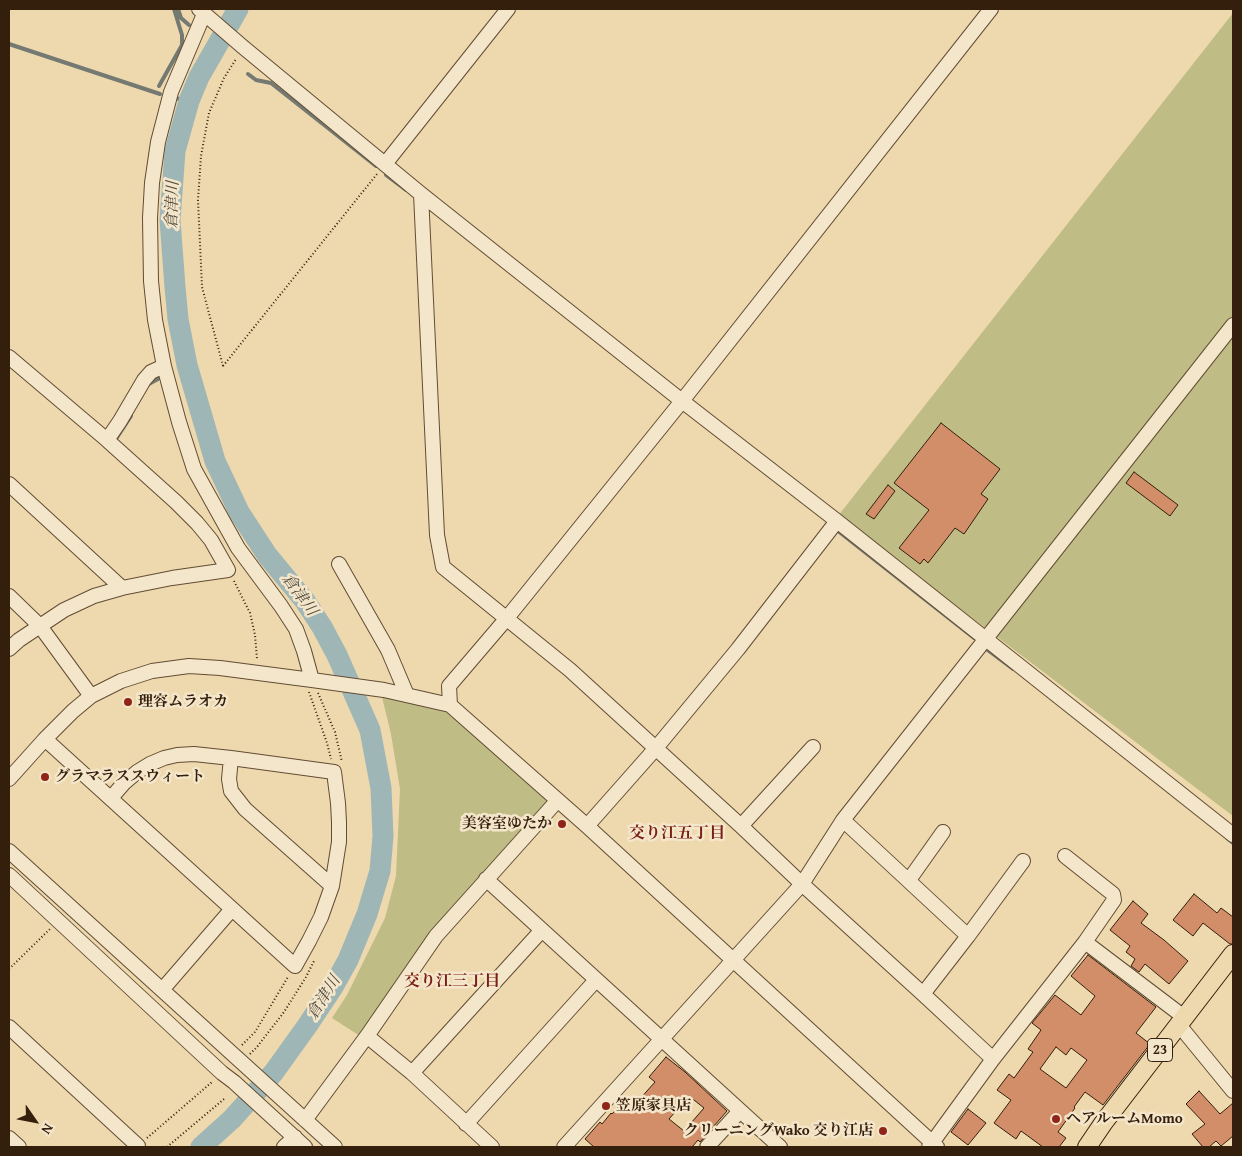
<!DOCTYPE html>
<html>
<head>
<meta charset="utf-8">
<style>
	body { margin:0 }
	#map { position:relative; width:1242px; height:1156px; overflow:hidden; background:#eed8ad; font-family:"Gentium Book Plus",serif }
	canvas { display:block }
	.frame { position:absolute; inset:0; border:10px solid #341e0c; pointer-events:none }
	.north { position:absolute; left:10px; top:1096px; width:50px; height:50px; -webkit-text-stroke:4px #f4e6ca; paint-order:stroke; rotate:123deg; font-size:14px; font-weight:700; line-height:20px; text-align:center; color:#341e0c }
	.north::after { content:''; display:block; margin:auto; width:18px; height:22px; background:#341e0c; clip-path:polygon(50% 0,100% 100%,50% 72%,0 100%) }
</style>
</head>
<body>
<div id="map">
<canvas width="1242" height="1156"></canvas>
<div class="frame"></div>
<div class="north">N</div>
</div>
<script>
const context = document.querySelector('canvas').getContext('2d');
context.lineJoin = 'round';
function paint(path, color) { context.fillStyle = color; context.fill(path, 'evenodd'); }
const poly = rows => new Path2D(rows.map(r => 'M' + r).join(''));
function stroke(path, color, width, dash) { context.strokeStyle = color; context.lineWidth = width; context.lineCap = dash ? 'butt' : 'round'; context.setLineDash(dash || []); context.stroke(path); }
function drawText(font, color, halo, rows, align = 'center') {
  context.font = font + ' "Gentium Book Plus","Noto Serif JP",serif'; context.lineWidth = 5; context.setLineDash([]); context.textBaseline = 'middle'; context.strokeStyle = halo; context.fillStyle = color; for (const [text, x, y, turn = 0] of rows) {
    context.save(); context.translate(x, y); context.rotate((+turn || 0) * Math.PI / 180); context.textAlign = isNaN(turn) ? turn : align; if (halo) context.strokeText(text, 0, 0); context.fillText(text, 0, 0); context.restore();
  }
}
paint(poly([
	[1233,13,1233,816,838,516],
	[382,697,450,710,550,801,360,1036,332,1018,347,995,385,918,396,876,400,789,391,734]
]), '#c0bc85');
stroke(poly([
	[178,9,181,18,189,25],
	[9,44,160,94],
	[248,74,256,80,271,83,376,166],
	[159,86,182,45,182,35,174,9],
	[175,98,189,101],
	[386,175,406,190],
	[147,385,158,379],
	[116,439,131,416],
	[838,531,974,638],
	[985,648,1013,669],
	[1227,838,1233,843]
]), '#747972', 4);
stroke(poly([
	[201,1147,232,1119,274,1072,307,1026,333,987,348,960,367,914,380,871,383,836,381,788,370,730,337,655,322,627,305,601,267,555,239,512,215,461,187,365,178,319,175,287,170,220,175,151,189,101,199,77,238,9]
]), '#9fb6b6', 21);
const building = poly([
	[941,423,1000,469,981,494,988,499,964,534,955,528,928,563,924,559,920,564,899,548,929,510,894,483,941,423],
	[1134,472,1178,505,1170,516,1126,483,1134,472],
	[888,485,895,491,874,519,866,514,888,485],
	[1194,894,1217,913,1221,908,1233,917,1233,944,1230,944,1203,923,1193,936,1173,920,1194,894],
	[1133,901,1148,914,1141,923,1164,940,1188,961,1169,984,1145,964,1139,972,1131,966,1135,959,1126,952,1130,946,1110,930,1133,901],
	[1088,955,1156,1007,1136,1033,1150,1044,1103,1105,1085,1092,1074,1107,1075,1108,1058,1132,1066,1138,1059,1147,1043,1147,1021,1131,1016,1139,994,1123,1011,1100,997,1090,1009,1074,1014,1078,1033,1052,1028,1049,1041,1030,1032,1023,1055,995,1081,1015,1095,996,1071,976,1088,955],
	[1056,1047,1066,1055,1071,1048,1087,1060,1066,1088,1040,1069,1056,1047],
	[666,1057,685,1072,727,1111,700,1142,698,1140,692,1147,594,1147,585,1139,600,1122,602,1124,611,1113,612,1114,622,1103,630,1110,655,1082,649,1077,666,1057],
	[689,1096,704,1108,684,1131,669,1119,689,1096],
	[1199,1091,1220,1114,1233,1103,1233,1136,1221,1146,1216,1141,1209,1147,1203,1147,1192,1134,1205,1124,1186,1104,1199,1091],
	[968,1109,986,1123,968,1145,951,1132,968,1109]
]);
paint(building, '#d18e68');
stroke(building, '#341e0c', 1);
const minor = poly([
	[199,9,243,47,421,194,682,401,837,521,1233,835],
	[204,14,171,92,158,142,152,183,150,218,151,281,155,320,164,366,179,422,194,469,238,548,281,606,296,629,304,651,312,680],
	[385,164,508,9],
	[421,194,437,535,443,567,570,670,741,826,802,884,923,994,993,1059],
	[9,357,107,440,176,502,197,523,211,540,228,570,172,578,122,588,94,596,64,610,19,640,9,649],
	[107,440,120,421,144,380,151,372,164,366],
	[9,484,122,588],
	[339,564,388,650,407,695],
	[9,596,40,626,91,696],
	[45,739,295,966,309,941,321,917,332,886,339,842,339,822,338,803,334,772,231,758,194,754,177,755,164,758,150,764,137,772,124,783,111,798],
	[231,758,229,779,231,791,245,809,332,886],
	[9,779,45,739,73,711,91,696,121,681,152,671,189,666,220,668,312,680,384,690,450,705],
	[843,820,968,936],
	[587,826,656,748,738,649,837,521],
	[741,826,813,747],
	[9,851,335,1147],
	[1065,856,1113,894,1114,900,1085,942],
	[9,875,222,1073,234,1082,305,1147],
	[486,879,780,1147],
	[909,880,943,832],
	[162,990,232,909],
	[923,994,968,936,1023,861],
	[1179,1025,1233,1091],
	[9,1027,138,1146,136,1147],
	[367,1036,412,1073,492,1147],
	[412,1073,542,930],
	[305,1120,367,1036,436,936,557,801],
	[466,1124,596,980],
	[9,1138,19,1147],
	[284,1147,295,1137],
	[564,1147,802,884,843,820,1233,325],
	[707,1147,740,1111],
	[929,1147,993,1059,1085,942,1184,1017],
	[937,1147,587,826,450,705,449,686,507,618,682,401,991,9]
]);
const major = poly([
	[1087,1147,1104,1122,1233,954]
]);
stroke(minor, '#624c34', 16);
stroke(major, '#341e0c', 20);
stroke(poly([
	[223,366,202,287,198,200,201,156,209,113,224,78,236,59],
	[223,366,377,174],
	[234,581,250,613,255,635,257,659],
	[309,692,327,743,331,759],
	[318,693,335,732,342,762],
	[9,969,50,929],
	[242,1045,255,1032,288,977],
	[250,1054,257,1047,284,1012,306,977,315,959],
	[147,1138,212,1082],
	[167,1147,224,1099]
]), '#341e0c', 2, [1, 2.5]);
stroke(minor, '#f4e6ca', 14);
stroke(major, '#eed8ad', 18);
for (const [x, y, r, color] of [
	[128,702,5,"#8f2418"],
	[45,777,5,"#8f2418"],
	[562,824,5,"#8f2418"],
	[606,1106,5,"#8f2418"],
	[1056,1119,5,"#8f2418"],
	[883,1131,5,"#8f2418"]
]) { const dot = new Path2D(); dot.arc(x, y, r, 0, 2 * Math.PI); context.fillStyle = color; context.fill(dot); stroke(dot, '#f4e6ca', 2); }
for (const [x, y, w] of [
	[1160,1050,25]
]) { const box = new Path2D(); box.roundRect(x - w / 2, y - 11.5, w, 23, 4); context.fillStyle = '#f4e6ca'; context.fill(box); stroke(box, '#341e0c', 1); }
drawText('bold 14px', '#341e0c', null, [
	["23",1160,1050]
]);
drawText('bold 15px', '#341e0c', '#f4e6ca', [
	["理容ムラオカ",138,702],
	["グラマラススウィート",55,777],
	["美容室ゆたか",552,824,"right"],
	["笠原家具店",616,1106],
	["ヘアルームMomo",1066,1119],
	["クリーニングWako 交り江店",873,1131,"right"]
], 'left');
drawText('italic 16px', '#544c3f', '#f4e6ca', [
	["倉津川",173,205,-88],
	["倉津川",299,595,54],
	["倉津川",324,998,-58]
]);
drawText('bold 16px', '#7a1f14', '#f4e6ca', [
	["交り江五丁目",677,834],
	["交り江三丁目",452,982]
]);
</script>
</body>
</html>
